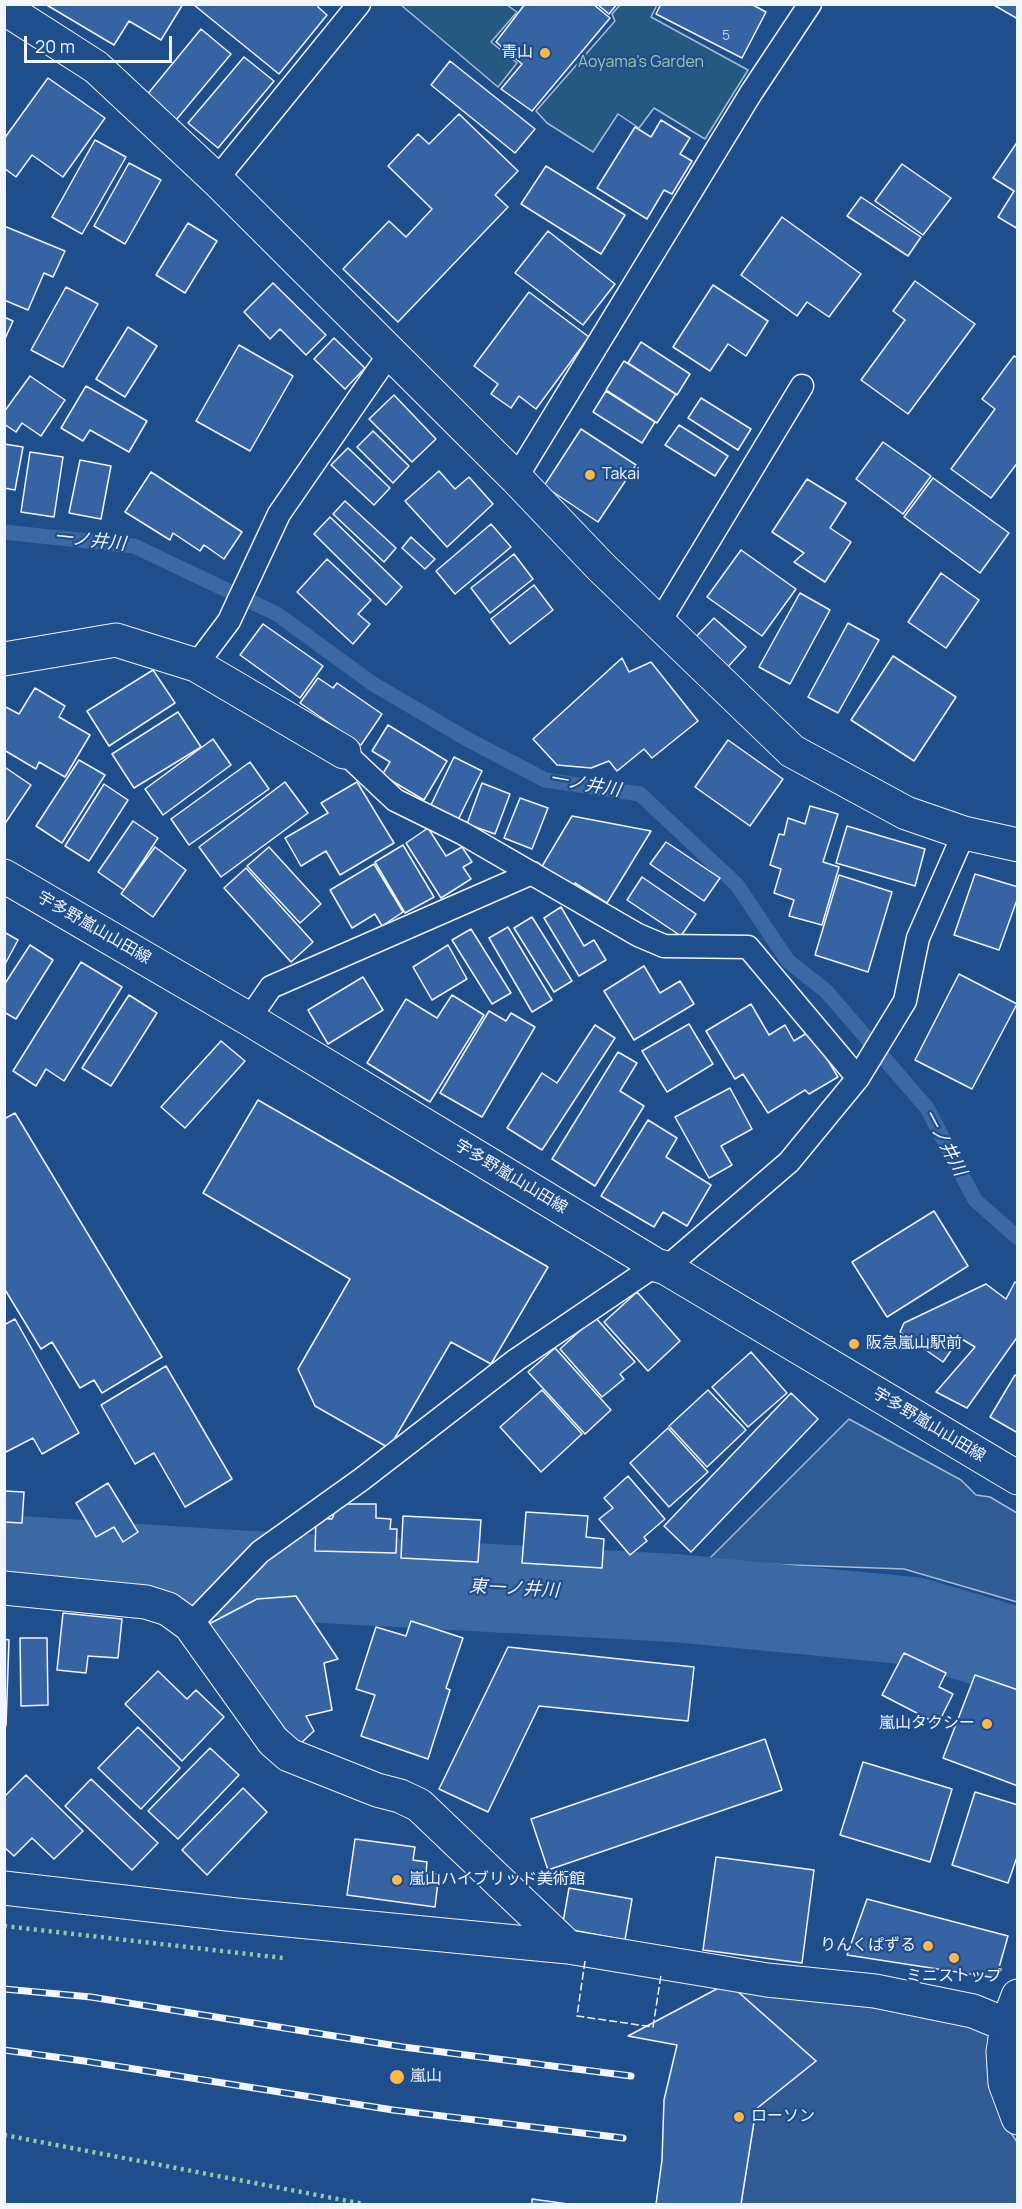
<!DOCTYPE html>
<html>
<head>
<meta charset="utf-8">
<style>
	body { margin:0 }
	#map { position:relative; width:1022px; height:2209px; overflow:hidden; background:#1f4e8c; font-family:Manrope,sans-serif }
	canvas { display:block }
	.frame { position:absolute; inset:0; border:6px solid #f2f6ff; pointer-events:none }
	.scale { position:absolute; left:24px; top:36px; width:148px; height:27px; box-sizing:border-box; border:3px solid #f2f6ff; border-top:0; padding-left:8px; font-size:18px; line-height:21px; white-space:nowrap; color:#f2f6ff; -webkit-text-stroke:4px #1f4e8c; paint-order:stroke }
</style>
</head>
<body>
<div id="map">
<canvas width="1022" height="2209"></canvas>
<div class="frame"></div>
<div class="scale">20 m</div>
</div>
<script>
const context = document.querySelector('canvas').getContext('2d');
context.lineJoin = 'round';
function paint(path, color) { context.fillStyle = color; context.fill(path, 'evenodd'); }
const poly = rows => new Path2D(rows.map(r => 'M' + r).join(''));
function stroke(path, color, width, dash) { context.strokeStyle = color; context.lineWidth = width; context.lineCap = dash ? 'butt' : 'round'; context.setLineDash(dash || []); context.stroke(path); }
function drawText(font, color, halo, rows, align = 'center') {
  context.font = font + ' Manrope,"Noto Sans JP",sans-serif'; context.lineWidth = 4.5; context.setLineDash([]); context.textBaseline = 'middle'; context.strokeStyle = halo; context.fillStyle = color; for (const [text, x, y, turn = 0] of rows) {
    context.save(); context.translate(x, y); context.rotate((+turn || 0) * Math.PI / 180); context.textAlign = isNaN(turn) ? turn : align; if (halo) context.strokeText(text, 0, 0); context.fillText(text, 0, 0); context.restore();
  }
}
const green = poly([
	[621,4,657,5,651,17,748,70,705,139,654,108,639,128,618,114,593,152,547,123,536,111,615,21,612,14,621,4],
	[401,5,507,5,517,12,491,42,517,63,498,87,401,5]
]);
paint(green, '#245a82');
stroke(green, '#a8bbd7', 1.5);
const parking = poly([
	[849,1419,961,1480,976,1495,990,1497,1017,1513,1017,1602,904,1569,706,1562,849,1419],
	[728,1983,965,2023,996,2037,1009,2130,1017,2142,1017,2204,741,2204,756,2109,816,2061,728,1983]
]);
paint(parking, '#305b95');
stroke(parking, '#a8bbd7', 1.5);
stroke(poly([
	[4,532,134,546,277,614,373,684,467,739,545,780,640,794,737,885,788,961,826,991,927,1108,975,1200,1018,1238]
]), '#3b69a3', 15);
stroke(poly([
	[4,1559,214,1573,675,1598,913,1621,1018,1652]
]), '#3b69a3', 88);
const building = poly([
	[45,4,183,4,161,40,129,21,114,45,45,4],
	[319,4,318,7,327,15,279,74,194,5,319,4],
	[525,4,593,4,610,18,532,111,501,89,522,64,496,42,525,4],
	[597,4,617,4,609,14,597,4],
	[661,4,751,4,766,12,742,58,656,14,661,4],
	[992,4,1018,4,1018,19,992,4],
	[201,29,231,54,176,120,146,96,201,29],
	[244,57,274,81,218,148,188,123,244,57],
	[450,61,535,129,515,153,431,85,450,61],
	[48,78,105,118,63,177,32,155,16,177,4,168,4,139,48,78],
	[459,114,518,171,495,195,508,207,398,322,343,269,389,221,406,237,432,209,388,166,418,134,429,144,459,114],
	[661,120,690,138,680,154,692,161,672,194,664,190,647,219,597,188,635,127,651,137,661,120],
	[95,140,126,157,82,234,52,217,95,140],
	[1018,141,1018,229,998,217,1014,191,993,178,1018,141],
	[129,163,161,180,125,244,94,226,129,163],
	[902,164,951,198,923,235,875,201,902,164],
	[546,166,625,215,601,254,521,204,546,166],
	[861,197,921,237,908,256,847,216,861,197],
	[782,217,861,274,829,317,807,302,797,316,741,275,782,217],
	[188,223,217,241,185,293,156,275,188,223],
	[4,226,65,251,53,277,44,273,28,310,4,300,4,226],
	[548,231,615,284,583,325,515,273,548,231],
	[915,281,975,324,908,414,861,380,905,320,893,311,915,281],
	[273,283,326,335,306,355,280,329,270,339,244,312,273,283],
	[713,285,768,321,746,356,728,344,710,371,673,347,713,285],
	[66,287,98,304,63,367,31,350,66,287],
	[529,292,589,337,536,409,519,396,511,408,491,394,498,384,474,366,529,292],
	[4,317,13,321,4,341,4,317],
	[128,327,157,346,125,397,96,379,128,327],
	[334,338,365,368,345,389,314,359,334,338],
	[641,342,690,374,677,395,628,363,641,342],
	[239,345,293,376,250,451,196,421,239,345],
	[1014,356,1018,358,1018,462,991,498,951,469,995,409,982,399,1014,356],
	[624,361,676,394,657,423,606,390,624,361],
	[30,376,65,400,41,436,22,423,16,432,4,424,4,412,30,376],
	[86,386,147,421,129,452,90,430,83,441,61,428,86,386],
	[606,391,655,422,642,443,593,412,606,391],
	[394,395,436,439,412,462,369,419,394,395],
	[701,398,751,429,738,450,688,418,701,398],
	[679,425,728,456,715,476,665,445,679,425],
	[581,429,636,465,598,522,544,486,581,429],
	[373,431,409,466,393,483,357,447,373,431],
	[883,442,931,476,903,514,856,479,883,442],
	[4,444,23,447,15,490,4,488,4,444],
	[348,448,390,488,374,505,331,465,348,448],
	[30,452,63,457,54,517,21,512,30,452],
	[80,460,111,466,101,519,69,513,80,460],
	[439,471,455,489,469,477,493,504,447,547,405,501,439,471],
	[151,472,242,532,224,559,204,545,200,551,173,533,170,540,125,512,151,472],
	[933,478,1009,533,980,573,904,517,933,478],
	[807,479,846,503,830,528,851,542,825,582,794,562,804,553,772,532,807,479],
	[345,501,396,548,384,562,333,514,345,501],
	[330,517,402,587,386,605,314,534,330,517],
	[491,524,511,547,455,594,436,571,491,524],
	[411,537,435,559,425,569,402,548,411,537],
	[741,550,796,589,762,636,707,597,741,550],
	[514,554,533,579,490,613,471,588,514,554],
	[327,559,371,600,358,614,370,624,353,644,297,592,327,559],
	[941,573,979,600,946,648,908,622,941,573],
	[534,585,553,610,510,644,491,619,534,585],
	[800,593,830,610,790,684,759,667,800,593],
	[714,618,746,647,725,670,693,640,714,618],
	[848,623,879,640,838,713,808,697,848,623],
	[263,624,323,666,300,698,240,655,263,624],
	[893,656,956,697,914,761,851,720,893,656],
	[622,658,629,672,651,662,698,721,652,758,644,749,617,771,609,761,591,768,557,765,533,739,622,658],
	[153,670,175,703,109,746,87,711,153,670],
	[318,678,333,688,337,683,382,714,361,745,300,703,318,678],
	[35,688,65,706,59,717,90,735,65,777,39,762,36,769,4,750,4,706,19,714,35,688],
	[178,712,201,747,134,788,112,754,178,712],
	[388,725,447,761,424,800,382,775,390,762,372,751,388,725],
	[213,739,231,765,163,815,145,789,213,739],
	[728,740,783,779,750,826,695,787,728,740],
	[454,757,482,771,458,820,430,807,454,757],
	[79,760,105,775,62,843,36,826,79,760],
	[250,762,269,789,189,845,171,819,250,762],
	[6,768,31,785,4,825,4,770,6,768],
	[285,782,308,813,221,877,199,847,285,782],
	[357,782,394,843,340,875,326,851,301,866,285,838,328,813,321,803,357,782],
	[482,783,510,794,495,834,467,824,482,783],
	[104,784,128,800,89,861,65,846,104,784],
	[520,798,548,808,532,849,504,838,520,798],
	[810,806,838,814,823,862,839,867,822,925,789,916,794,900,774,893,781,869,770,865,779,834,784,835,788,818,805,824,810,806],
	[572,816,651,831,607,903,575,883,569,892,538,873,572,816],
	[133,821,158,838,124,890,98,872,133,821],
	[847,826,925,849,915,886,836,863,847,826],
	[428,828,446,856,462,847,472,862,463,867,471,879,441,898,406,843,428,828],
	[666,842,720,878,704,901,650,864,666,842],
	[403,845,434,897,405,913,375,862,403,845],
	[155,847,186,870,153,917,121,894,155,847],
	[269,847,321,904,300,923,247,866,269,847],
	[374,864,403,912,382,926,375,914,352,928,330,890,374,864],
	[246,868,313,942,291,962,224,888,246,868],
	[975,874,1018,887,1018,897,999,950,954,935,975,874],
	[839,875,892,892,868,972,815,955,839,875],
	[642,877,696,914,681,936,627,900,642,877],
	[561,907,584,946,594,940,606,960,579,976,544,918,561,907],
	[532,917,572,981,554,992,514,928,532,917],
	[508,927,552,1000,532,1012,489,938,508,927],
	[471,929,511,993,492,1004,452,940,471,929],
	[4,932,18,940,4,966,4,932],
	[30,945,53,960,16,1019,4,1012,4,985,30,945],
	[448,945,467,979,432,1000,413,967,448,945],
	[81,962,122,987,64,1081,46,1069,36,1086,13,1071,81,962],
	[644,966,660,993,680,981,694,1004,634,1040,604,991,644,966],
	[959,974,1017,1004,972,1089,915,1060,959,974],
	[363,977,383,1010,328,1044,308,1010,363,977],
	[129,995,157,1013,111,1086,82,1068,129,995],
	[452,995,484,1015,430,1102,367,1063,406,999,437,1018,452,995],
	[751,1004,769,1035,785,1025,794,1041,810,1031,838,1077,809,1094,805,1090,768,1113,743,1074,735,1079,706,1031,751,1004],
	[489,1011,506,1021,511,1013,535,1027,482,1117,440,1093,489,1011],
	[689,1024,713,1064,667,1092,642,1051,689,1024],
	[595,1025,615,1038,542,1150,507,1128,542,1073,557,1083,595,1025],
	[221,1041,245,1061,185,1128,161,1107,221,1041],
	[618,1052,637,1063,620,1091,644,1106,595,1186,552,1159,618,1052],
	[730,1088,752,1129,721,1146,732,1165,709,1178,675,1117,730,1088],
	[258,1100,548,1267,491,1364,451,1342,389,1448,315,1406,298,1369,350,1279,203,1193,258,1100],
	[15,1113,162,1357,102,1393,94,1380,80,1388,52,1342,41,1349,4,1288,4,1119,15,1113],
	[648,1120,677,1138,666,1157,711,1185,687,1226,663,1212,654,1227,601,1196,648,1120],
	[934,1211,968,1266,887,1317,852,1262,934,1211],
	[1015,1282,1018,1284,1018,1336,967,1408,936,1392,975,1347,960,1338,943,1362,900,1332,904,1323,986,1284,1006,1299,1015,1282],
	[637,1292,680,1341,648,1371,604,1322,637,1292],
	[595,1317,635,1362,620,1374,624,1379,602,1397,560,1349,595,1317],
	[15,1319,79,1433,42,1454,33,1438,6,1452,4,1449,4,1325,15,1319],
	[555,1348,611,1410,585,1434,528,1372,555,1348],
	[751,1352,787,1393,748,1427,712,1387,751,1352],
	[166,1366,232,1479,185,1507,154,1453,135,1464,101,1405,166,1366],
	[1015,1375,1018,1377,1018,1433,990,1417,1015,1375],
	[542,1390,582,1434,541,1472,500,1427,542,1390],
	[708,1390,746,1430,707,1467,669,1426,708,1390],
	[791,1393,818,1419,691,1552,664,1526,791,1393],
	[668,1428,708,1472,669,1507,630,1463,668,1428],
	[628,1476,665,1519,644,1537,647,1541,630,1555,599,1519,613,1508,604,1498,628,1476],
	[108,1483,138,1532,123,1542,114,1527,96,1537,76,1503,108,1483],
	[4,1491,24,1492,22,1523,4,1522,4,1491],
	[338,1504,376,1504,376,1518,391,1519,390,1529,397,1529,396,1553,315,1551,316,1518,332,1519,338,1504],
	[526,1512,588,1516,586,1537,604,1539,602,1568,522,1563,526,1512],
	[403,1516,481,1520,478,1562,401,1558,403,1516],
	[296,1596,338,1659,324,1663,332,1710,306,1716,314,1731,299,1745,280,1736,205,1626,257,1599,296,1596],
	[63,1613,122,1619,118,1658,88,1656,86,1673,57,1670,63,1613],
	[411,1621,463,1638,446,1688,450,1690,428,1759,361,1736,375,1695,356,1689,376,1627,406,1636,411,1621],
	[20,1638,47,1638,48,1705,21,1706,20,1638],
	[4,1639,9,1640,6,1726,4,1726,4,1639],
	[508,1647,694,1667,688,1721,539,1706,488,1812,439,1789,508,1647],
	[904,1653,946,1673,939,1687,953,1694,938,1724,882,1695,904,1653],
	[158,1671,187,1699,196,1690,224,1717,182,1761,125,1704,158,1671],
	[975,1675,1018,1690,1018,1786,943,1758,975,1675],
	[138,1727,180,1768,141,1809,98,1768,138,1727],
	[765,1739,782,1790,548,1870,531,1819,765,1739],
	[210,1748,239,1775,178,1839,148,1811,210,1748],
	[863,1762,952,1789,930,1862,840,1835,863,1762],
	[26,1775,83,1831,54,1859,32,1838,14,1856,4,1847,4,1797,26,1775],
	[91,1779,158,1843,132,1870,65,1806,91,1779],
	[243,1788,267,1812,207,1875,182,1850,243,1788],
	[975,1792,1018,1805,1018,1854,1008,1883,952,1865,975,1792],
	[355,1839,415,1847,413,1860,427,1862,426,1873,439,1874,435,1907,347,1895,355,1839],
	[716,1857,814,1870,802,1963,703,1950,716,1857],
	[569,1888,632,1899,625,1940,562,1928,569,1888],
	[867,1899,1008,1936,996,1978,847,1955,867,1899],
	[728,1983,816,2061,756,2109,741,2204,656,2204,662,2160,664,2100,677,2045,628,2036,728,1983],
	[532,2199,568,2204,532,2204,532,2199]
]);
paint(building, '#3563a3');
stroke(building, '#f2f6ff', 1.5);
const service = poly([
	[216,180,359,4],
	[516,478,751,93,810,4],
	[659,623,802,386],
	[196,665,229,621,279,514,390,353],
	[344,752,395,800,462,833,638,935,664,946,748,947,858,1078],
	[249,1019,271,987,532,873],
	[666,1268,789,1162,858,1078,905,1001,918,938,964,833],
	[190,1625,260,1552,362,1479,516,1360,656,1265]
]);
const minor = poly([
	[4,8,96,67,219,182,516,478,601,567,792,751,906,813,964,833,1018,845],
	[4,659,116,640,196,665,344,752],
	[4,1588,146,1602,168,1609,190,1625,273,1741,289,1755,377,1790,400,1796,419,1805,568,1947,767,1980,875,1991,973,2011,1007,2025,1003,2052,1005,2083,1018,2118],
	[4,1888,236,1915,568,1947]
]);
const secondary = poly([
	[1007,2025,1018,1996]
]);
const primary = poly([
	[4,876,249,1019,656,1265,666,1268,1018,1478]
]);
stroke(service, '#f2f6ff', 25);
stroke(minor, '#f2f6ff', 35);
stroke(secondary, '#f2f6ff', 35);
stroke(primary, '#f2f6ff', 35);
stroke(service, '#1f4e8c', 22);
stroke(minor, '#1f4e8c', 33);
stroke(secondary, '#1f4e8c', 33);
stroke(primary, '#1f4e8c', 33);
const rail = poly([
	[4,1989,91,1997,403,2047,631,2076],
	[4,2050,84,2061,393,2110,623,2138]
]);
stroke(rail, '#f2f6ff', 7);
stroke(rail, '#1f4e8c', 4.5, [14]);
stroke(poly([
	[4,1926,283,1958],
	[4,2135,364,2204]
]), '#97c8a6', 4.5, [3, 4.5]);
stroke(poly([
	[585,1961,577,2016,653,2027,661,1975]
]), '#f2f6ff', 1.5, [8, 3]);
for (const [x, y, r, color] of [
	[545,53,6,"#ffb74d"],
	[590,475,6,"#ffb74d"],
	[854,1344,6,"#ffb74d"],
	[987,1724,6,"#ffb74d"],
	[397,1880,6,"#ffb74d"],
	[928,1946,6,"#ffb74d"],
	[954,1958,6,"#ffb74d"],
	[397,2077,8,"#ffb74d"],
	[739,2117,6,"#ffb74d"]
]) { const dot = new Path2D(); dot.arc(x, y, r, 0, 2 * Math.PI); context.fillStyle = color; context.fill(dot); stroke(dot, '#1f4e8c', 2); }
drawText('14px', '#c3d1e8', null, [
	["5",726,36]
]);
drawText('16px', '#f2f6ff', '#1f4e8c', [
	["青山",533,53,"right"],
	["Takai",602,475],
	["阪急嵐山駅前",866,1344],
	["嵐山タクシー",975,1724,"right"],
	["嵐山ハイブリッド美術館",409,1880],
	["りんくぱずる",916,1946,"right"],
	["ミニストップ",954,1977,"center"],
	["嵐山",410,2077],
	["ローソン",751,2117]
], 'left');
drawText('16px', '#97c8a6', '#1f4e8c', [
	["Aoyama's Garden",641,63]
]);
drawText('16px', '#f2f6ff', '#1f4e8c', [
	["宇多野嵐山山田線",94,928,30],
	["宇多野嵐山山田線",511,1177,31],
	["宇多野嵐山山田線",929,1425,31]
]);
drawText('italic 18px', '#f2f6ff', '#1f4e8c', [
	["一ノ井川",90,541,6],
	["一ノ井川",585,785,10],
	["一ノ井川",944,1143,62],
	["東一ノ井川",514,1589,3]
]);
</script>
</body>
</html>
